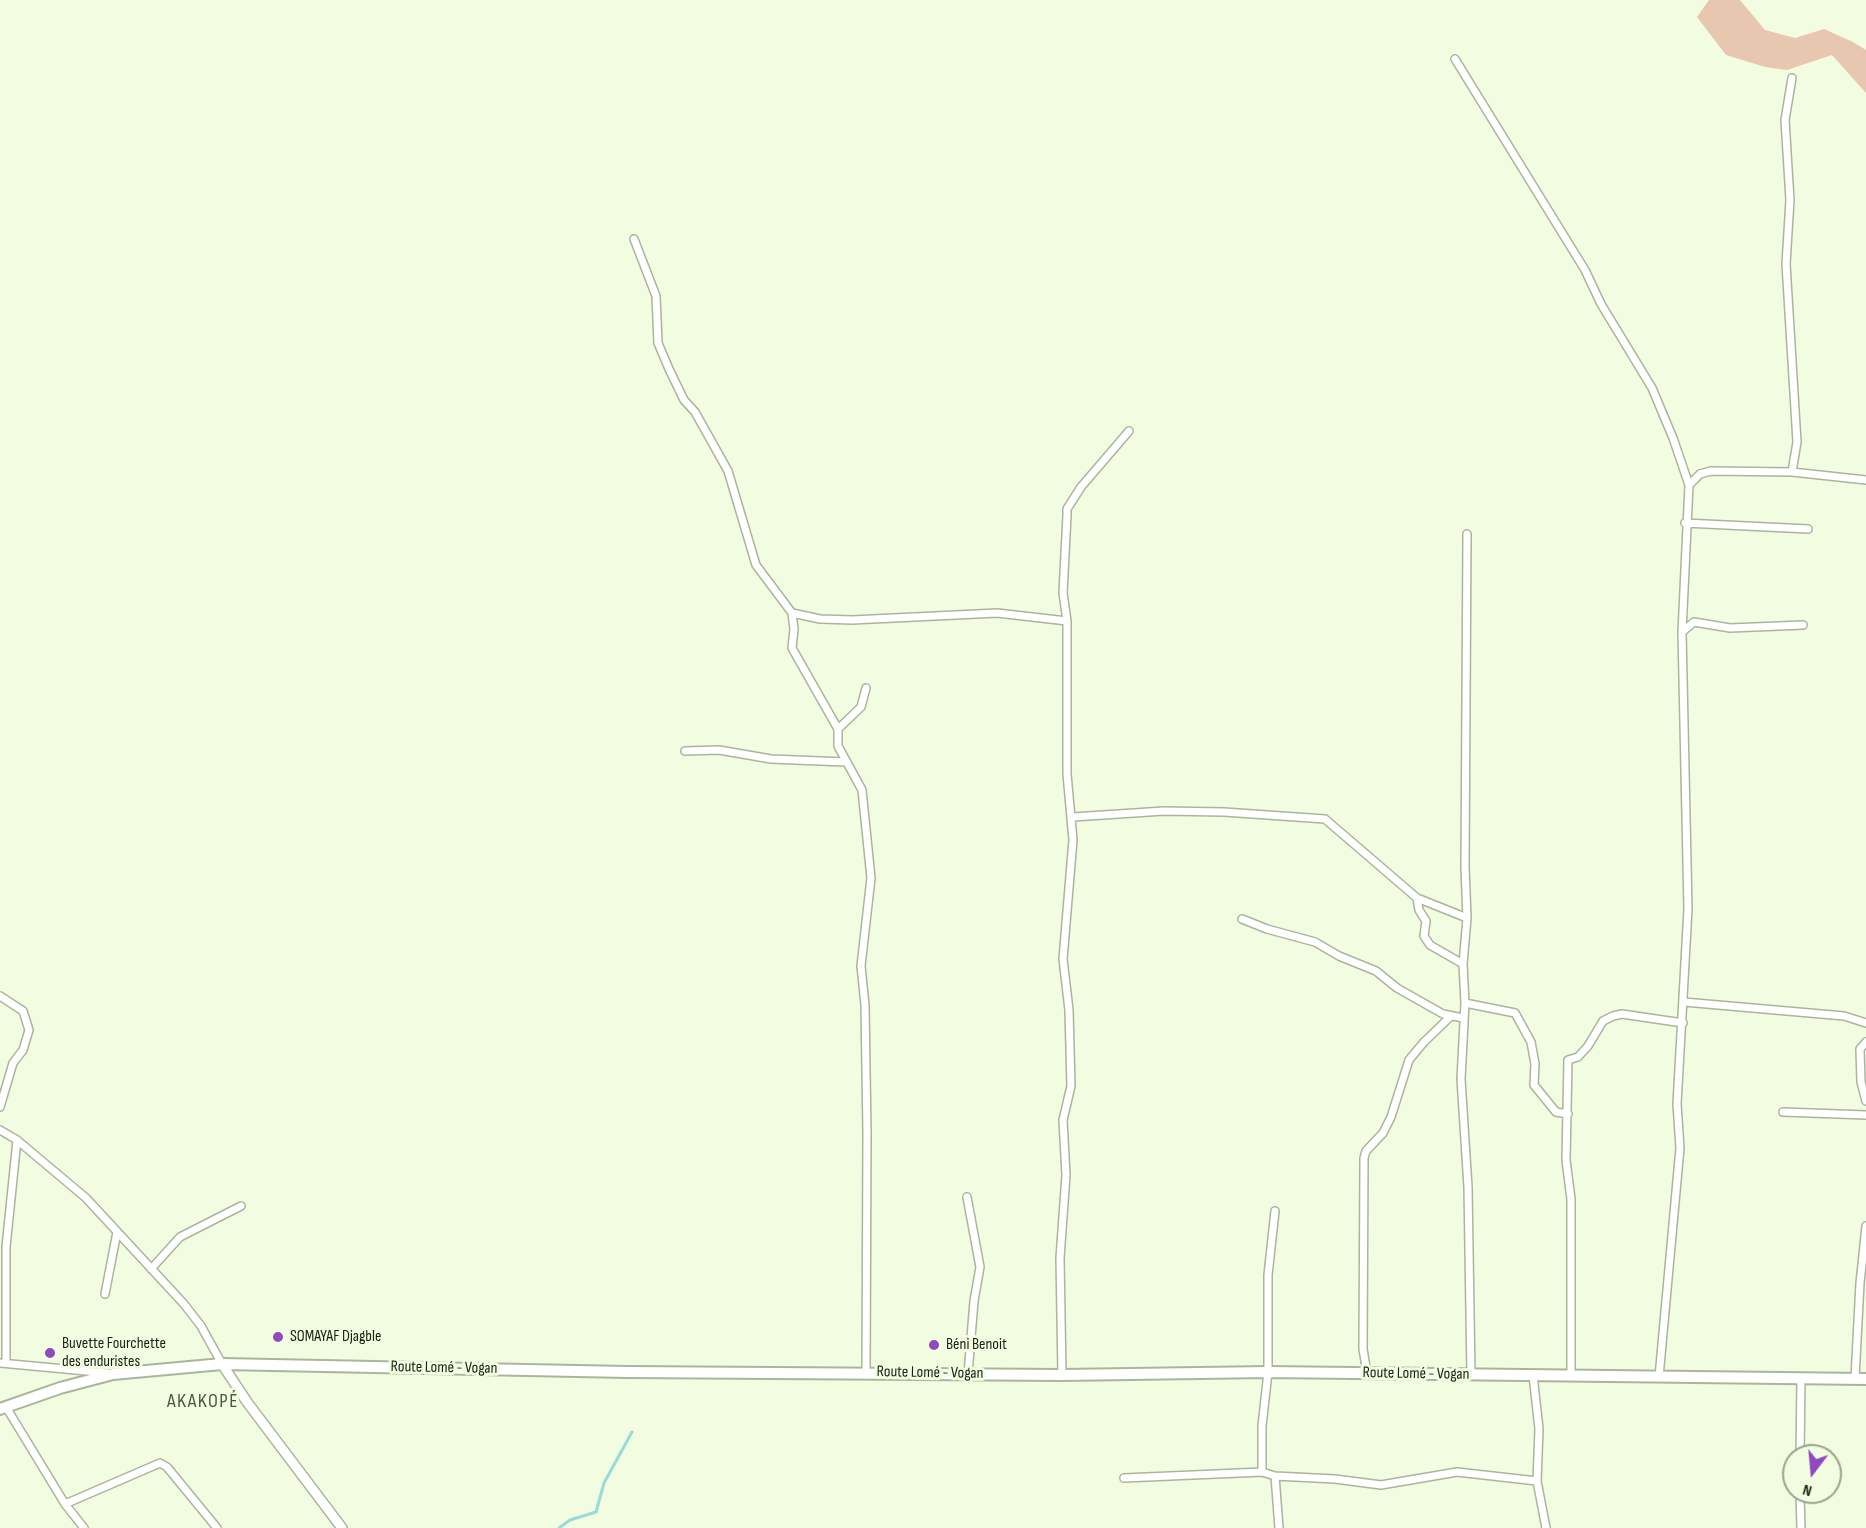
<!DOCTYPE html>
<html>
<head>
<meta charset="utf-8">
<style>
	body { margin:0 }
	#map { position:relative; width:1866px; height:1528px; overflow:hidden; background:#f1fce0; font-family:"Sofia Sans Condensed",sans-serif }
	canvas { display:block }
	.north { position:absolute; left:1782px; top:1444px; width:60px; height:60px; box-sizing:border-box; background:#f1fce0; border:2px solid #9ba38e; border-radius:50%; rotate:196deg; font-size:16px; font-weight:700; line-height:24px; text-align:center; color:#1a1e14 }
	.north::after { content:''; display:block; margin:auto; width:21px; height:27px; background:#914abd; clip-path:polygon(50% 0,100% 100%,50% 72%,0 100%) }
</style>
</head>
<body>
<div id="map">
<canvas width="1866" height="1528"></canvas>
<div class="north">N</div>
</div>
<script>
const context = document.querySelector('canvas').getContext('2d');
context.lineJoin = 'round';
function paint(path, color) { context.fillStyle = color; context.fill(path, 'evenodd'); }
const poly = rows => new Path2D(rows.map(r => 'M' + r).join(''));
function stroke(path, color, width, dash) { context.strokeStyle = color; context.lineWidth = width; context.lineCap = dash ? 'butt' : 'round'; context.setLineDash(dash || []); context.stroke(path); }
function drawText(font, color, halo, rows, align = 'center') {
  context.font = font + ' "Sofia Sans Condensed",sans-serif'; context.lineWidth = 6; context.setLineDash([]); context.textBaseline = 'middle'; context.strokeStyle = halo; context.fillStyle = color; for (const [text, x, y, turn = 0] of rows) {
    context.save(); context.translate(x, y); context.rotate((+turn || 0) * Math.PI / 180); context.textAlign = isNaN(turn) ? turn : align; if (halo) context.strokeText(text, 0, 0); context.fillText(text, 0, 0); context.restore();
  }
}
paint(poly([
	[1709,0,1740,0,1765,30,1795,38,1824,29,1853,42,1866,50,1866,93,1832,55,1787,70,1765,67,1726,55,1697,17]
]), '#e8c7b1');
stroke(poly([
	[559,1528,570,1520,596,1512,604,1483,632,1432]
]), '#98dcda', 3);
const minor = poly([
	[1455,59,1585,270,1601,304,1652,388,1673,438,1689,485],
	[634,239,656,296,658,343,669,369,684,400,695,412,728,471,756,565,792,613,794,629,792,648,838,729,838,746,862,790,871,878,861,966,865,1005,867,1134,866,1372],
	[1792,472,1797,442,1786,264,1790,200,1785,120,1792,78],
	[1685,523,1808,529],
	[1467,534,1465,867,1467,918,1463,964,1465,1003,1461,1079,1468,1187,1471,1375],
	[792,613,820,619,852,620,997,613,1067,621],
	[1682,632,1694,622,1730,628,1803,625],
	[838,729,861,707,866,688],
	[685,751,719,750,771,759,845,762],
	[1073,817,1164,811,1224,812,1325,819,1417,898,1467,918],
	[1417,898,1419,910,1426,921,1424,936,1430,945,1463,964],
	[1242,919,1267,929,1315,942,1339,956,1376,971,1397,988,1443,1014,1463,1018],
	[0,996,23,1011,29,1030,23,1050,13,1063,0,1107],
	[1684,1002,1844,1016,1866,1023],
	[1465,1003,1515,1013,1531,1042,1535,1064,1534,1085,1556,1112,1568,1114],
	[1866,1042,1860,1049,1861,1082,1866,1101],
	[1783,1112,1866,1115],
	[0,1130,17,1140,86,1198,184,1304,201,1326,222,1364],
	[967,1197,980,1267,974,1301,968,1374],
	[151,1269,180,1237,241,1206],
	[105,1294,117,1232],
	[0,1363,108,1373],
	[6,1363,6,1247,17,1140],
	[1367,1373,1363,1349,1364,1158,1366,1151,1383,1133,1391,1117,1409,1060,1424,1042,1450,1017],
	[1062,1375,1060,1258,1066,1175,1063,1120,1071,1086,1069,1010,1063,959,1073,840,1067,774,1067,621,1063,593,1067,515,1067,509,1081,487,1129,431],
	[1533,1375,1539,1429,1537,1481,1546,1528],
	[1571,1375,1571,1199,1566,1160,1568,1060,1578,1057,1588,1046,1603,1021,1613,1016,1622,1014,1683,1023],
	[1659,1377,1680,1148,1677,1104,1688,909,1682,632,1689,485,1700,474,1711,471,1792,472,1866,480],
	[1855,1378,1860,1283,1866,1226],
	[6,1407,65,1504,84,1528],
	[1800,1456,1801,1378],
	[1262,1472,1262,1426,1268,1372,1268,1275,1275,1211],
	[1275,1476,1279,1528],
	[1124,1478,1262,1472,1275,1476,1335,1479,1381,1485,1457,1472,1537,1481],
	[1800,1492,1801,1528],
	[65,1504,160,1463,167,1467,217,1528]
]);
const tertiary = poly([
	[222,1364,247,1402,342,1528]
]);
const secondary = poly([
	[0,1409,60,1388,113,1374,222,1364,628,1372,1062,1375,1268,1372,1866,1379]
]);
stroke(minor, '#abb59b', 10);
stroke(tertiary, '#abb59b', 12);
stroke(secondary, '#abb59b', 14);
stroke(minor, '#fff', 7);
stroke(tertiary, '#fff', 9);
stroke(secondary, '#fff', 10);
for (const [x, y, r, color] of [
	[278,1337,6,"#914abd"],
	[934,1345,6,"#914abd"],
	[50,1353,6,"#914abd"]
]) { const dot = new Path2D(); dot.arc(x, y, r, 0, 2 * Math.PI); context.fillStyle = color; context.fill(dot); stroke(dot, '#f1fce0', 2); }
drawText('16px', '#1a1e14', '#f1fce0', [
	["SOMAYAF Djagble",290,1337],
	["Buvette Fourchette",62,1344],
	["des enduristes",62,1362],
	["Béni Benoit",946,1345]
], 'left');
drawText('16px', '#1a1e14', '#f1fce0', [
	["Route Lomé - Vogan",444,1368,1],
	["Route Lomé - Vogan",930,1373,1],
	["Route Lomé - Vogan",1416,1374,1]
]);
context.letterSpacing = '1.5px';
drawText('20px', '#4f5740', '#f1fce0', [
	["AKAKOPÉ",203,1402]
]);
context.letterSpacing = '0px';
</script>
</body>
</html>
